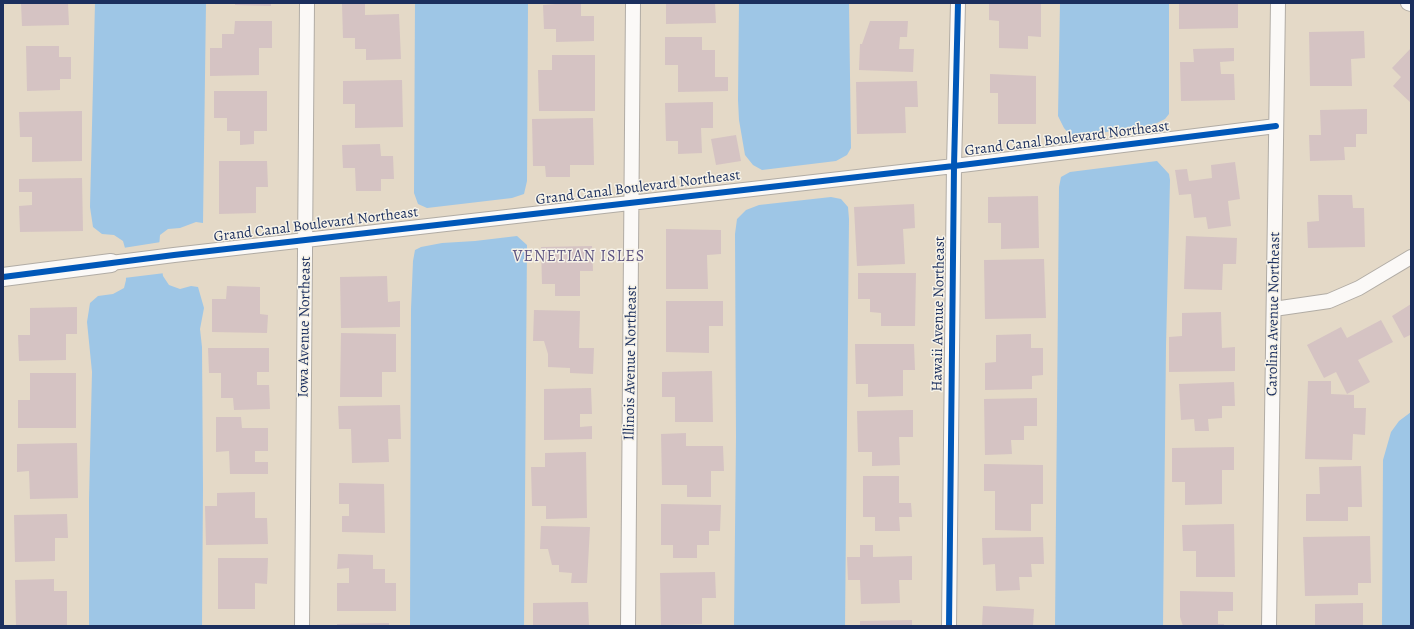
<!DOCTYPE html>
<html>
<head>
<meta charset="utf-8">
<style>
	body { margin:0 }
	#map { position:relative; width:1414px; height:629px; overflow:hidden; background:#e4d9c7; font-family:Alegreya,serif }
	canvas { display:block }
	.frame { position:absolute; inset:0; border:4px solid #1b2f5e; pointer-events:none }
</style>
</head>
<body>
<div id="map">
<canvas width="1414" height="629"></canvas>
<div class="frame"></div>
</div>
<script>
const context = document.querySelector('canvas').getContext('2d');
context.lineJoin = 'round';
function paint(path, color) { context.fillStyle = color; context.fill(path, 'evenodd'); }
const poly = rows => new Path2D(rows.map(r => 'M' + r).join(''));
function stroke(path, color, width, dash) { context.strokeStyle = color; context.lineWidth = width; context.lineCap = dash ? 'butt' : 'round'; context.setLineDash(dash || []); context.stroke(path); }
function drawText(font, color, halo, rows, align = 'center') {
  context.font = font + ' Alegreya,serif'; context.lineWidth = 3; context.setLineDash([]); context.textBaseline = 'middle'; context.strokeStyle = halo; context.fillStyle = color; for (const [text, x, y, turn = 0] of rows) {
    context.save(); context.translate(x, y); context.rotate((+turn || 0) * Math.PI / 180); context.textAlign = isNaN(turn) ? turn : align; if (halo) context.strokeText(text, 0, 0); context.fillText(text, 0, 0); context.restore();
  }
}
paint(poly([
	[95,3,206,3,203,223,196,222,180,228,168,229,160,235,159,247,163,276,169,285,180,289,191,286,198,287,204,308,200,329,202,347,203,488,202,626,89,626,89,499,92,372,87,322,90,303,98,296,113,294,124,288,126,280,125,248,123,241,114,235,102,234,93,227,90,207],
	[415,3,528,3,527,181,524,194,512,198,427,208,418,204,414,193],
	[739,3,849,3,851,148,847,155,836,161,762,170,753,165,745,155,739,120,738,100],
	[1060,3,1169,3,1169,114,1165,119,1153,125,1080,136,1071,136,1064,128,1058,116],
	[1157,161,1169,174,1170,180,1166,346,1163,626,1055,626,1059,187,1061,177,1070,172],
	[831,197,841,199,848,207,849,219,845,626,734,626,736,437,735,234,737,219,746,210,759,205],
	[517,236,527,245,524,626,410,626,411,309,413,261,415,250,421,247,442,243,475,241],
	[1411,412,1411,626,1382,626,1383,460,1391,432,1399,421]
]), '#9ec6e6');
paint(poly([
	[161,242,165,273,124,278,123,248]
]), '#e4d9c7');
paint(poly([
	[21,3,68,3,69,25,22,26],
	[235,3,271,3,271,6,235,5],
	[365,3,365,15,399,14,401,59,366,60,366,49,355,49,355,38,343,38,342,4],
	[556,3,581,3,581,16,594,16,594,41,556,42,556,29,544,29,543,5,556,4],
	[666,3,715,3,716,23,666,24],
	[989,3,1041,3,1041,37,1028,36,1028,49,999,48,999,21,989,20],
	[1179,3,1238,3,1238,28,1179,29],
	[235,21,272,21,272,48,259,48,259,75,210,76,210,48,222,48,222,34,234,34],
	[870,21,908,21,907,37,900,37,899,49,914,49,913,72,859,70,860,44,862,44],
	[1364,31,1365,58,1351,59,1352,86,1310,86,1309,32],
	[665,37,702,37,702,50,715,50,715,77,728,77,728,91,678,92,678,65,665,65],
	[26,46,59,46,59,57,71,57,71,79,60,79,60,90,27,91],
	[1234,48,1234,61,1220,62,1221,74,1234,74,1235,100,1181,101,1180,62,1194,62,1193,49],
	[1411,48,1411,103,1393,86,1401,77,1392,68],
	[552,55,595,55,595,111,539,111,538,70,552,70],
	[990,74,1036,76,1036,124,998,124,998,93,990,93],
	[402,80,403,127,355,128,355,104,343,104,343,81],
	[917,81,918,107,905,107,906,133,857,134,856,82],
	[214,91,267,91,267,131,254,131,254,144,240,145,240,131,227,131,227,118,214,118],
	[713,102,713,128,701,128,702,153,678,154,678,141,666,141,665,103],
	[1367,109,1367,134,1356,134,1356,147,1344,147,1345,160,1310,161,1309,135,1321,135,1320,110],
	[82,111,82,161,32,162,32,137,20,137,19,112],
	[593,118,594,165,570,165,570,177,546,177,545,166,533,166,532,119],
	[736,135,741,161,716,165,711,139],
	[380,144,381,156,393,156,394,179,381,179,381,191,356,191,355,168,343,168,342,145],
	[219,161,267,161,268,187,256,187,256,213,219,214],
	[1235,162,1240,199,1228,201,1231,226,1208,229,1206,217,1194,218,1191,194,1179,195,1175,170,1187,169,1189,181,1212,178,1211,165],
	[82,178,83,231,20,232,19,206,32,205,32,192,19,192,19,179],
	[1318,195,1352,195,1353,208,1364,208,1365,247,1308,248,1307,222,1319,221],
	[1038,196,1039,248,1001,249,1001,223,988,223,988,197],
	[914,204,915,228,903,229,905,264,857,266,854,207],
	[666,229,721,230,721,254,707,255,708,289,666,289],
	[1186,236,1237,238,1236,264,1223,264,1222,290,1184,289],
	[592,246,593,271,580,271,580,296,555,296,555,284,542,284,541,247],
	[1044,259,1046,318,985,319,984,260],
	[858,273,916,273,915,326,881,326,881,313,870,312,870,299,858,299],
	[387,276,388,302,400,301,400,327,341,328,340,277],
	[227,286,260,287,260,314,268,315,267,333,212,332,212,299,226,299],
	[666,301,723,301,723,326,709,326,709,353,666,352],
	[1411,304,1411,337,1410,335,1404,338,1392,316],
	[77,307,77,334,66,334,66,360,19,361,18,335,30,335,30,308],
	[534,310,580,311,579,348,594,348,593,374,570,373,570,368,548,367,548,354,544,341,533,341],
	[1221,312,1222,348,1235,347,1235,371,1169,372,1169,337,1182,336,1182,313],
	[1381,320,1393,342,1358,360,1370,382,1347,394,1336,372,1324,378,1307,345,1341,327,1347,338],
	[341,333,396,334,396,372,382,372,382,397,340,397],
	[1031,334,1031,348,1043,348,1043,375,1032,376,1032,389,985,390,985,363,996,362,996,335],
	[855,344,914,344,915,370,903,370,903,396,868,397,868,384,856,384],
	[208,348,269,348,269,372,257,372,257,385,269,385,270,409,234,410,233,398,221,398,221,373,209,373],
	[712,371,713,422,675,422,675,397,662,397,662,372],
	[30,373,76,373,76,428,18,428,18,400,30,400],
	[1308,381,1331,381,1331,394,1354,395,1354,408,1366,408,1365,435,1353,434,1352,460,1305,459],
	[1234,382,1235,406,1222,406,1222,418,1208,419,1209,431,1195,431,1194,419,1181,420,1179,384],
	[591,388,592,414,580,414,580,427,592,426,592,439,544,440,544,389],
	[1037,398,1037,426,1024,426,1024,440,1011,440,1012,454,985,455,984,399],
	[400,405,401,439,388,439,389,462,352,463,351,429,339,429,338,406],
	[913,410,913,437,899,437,900,465,872,466,872,452,858,452,857,411],
	[216,417,241,417,242,428,268,428,268,451,255,451,255,462,268,462,268,474,230,474,229,451,216,452],
	[686,433,686,446,723,446,724,471,711,471,711,497,687,497,687,485,662,485,661,434],
	[77,443,78,498,30,499,29,471,17,472,17,444],
	[1234,447,1234,470,1222,470,1222,504,1185,505,1185,482,1172,482,1172,448],
	[586,452,587,518,546,519,546,506,532,506,531,467,545,467,545,453],
	[984,464,1043,465,1043,504,1031,504,1031,531,995,530,995,491,984,491],
	[1361,466,1362,507,1348,507,1348,521,1306,521,1306,494,1320,494,1319,467],
	[863,476,899,476,899,503,911,503,912,517,899,517,900,531,875,531,875,517,863,517],
	[339,483,384,484,385,533,342,532,342,516,349,516,349,504,339,504],
	[255,492,255,518,267,518,268,544,206,545,205,506,217,506,217,493],
	[661,504,721,505,720,531,709,531,709,545,697,545,697,558,673,558,673,545,661,545],
	[67,514,68,538,55,538,55,561,15,562,14,515],
	[1234,524,1235,577,1196,577,1196,551,1183,551,1182,525],
	[541,526,590,527,587,583,571,583,572,573,559,572,559,565,552,565,548,549,540,549],
	[1370,536,1371,583,1358,583,1358,595,1305,596,1303,537],
	[1043,537,1044,564,1031,564,1032,577,1019,577,1020,590,996,591,995,564,983,565,982,538],
	[860,545,873,545,873,557,912,556,912,580,899,580,900,603,861,604,860,580,848,580,847,557,860,557],
	[338,554,373,555,373,569,385,569,385,583,396,583,396,611,337,611,337,583,349,583,349,568,337,569],
	[218,558,268,558,267,584,255,583,255,609,218,609],
	[715,572,716,598,702,598,702,624,661,625,660,573],
	[54,579,54,591,67,591,67,626,16,626,15,580],
	[1180,591,1233,592,1233,611,1218,611,1218,624,1224,624,1224,626,1183,626,1180,617],
	[588,602,589,626,533,626,533,603],
	[1363,603,1363,626,1315,626,1315,604],
	[983,606,1034,609,1033,626,982,626],
	[912,620,912,626,860,626,860,621],
	[389,623,389,626,337,626,337,624]
]), '#d5c3c3');
const minor = poly([
	[1408,3,1411,4],
	[111,263,174,255,954,166,1276,126],
	[1274,309,1329,301,1359,288,1411,257],
	[302,626,307,3],
	[628,626,633,3],
	[949,626,954,166,958,3],
	[1269,626,1278,3]
]);
const tertiary = poly([
	[3,277,111,263]
]);
stroke(minor, '#b1aca5', 16);
stroke(tertiary, '#b1aca5', 20);
stroke(minor, '#fbf9f7', 14);
stroke(tertiary, '#fbf9f7', 18);
stroke(poly([
	[3,277,174,255,954,166,1276,126],
	[949,626,954,166,958,3]
]), '#0057b8', 6);
drawText('15px', '#1b2f5e', '#f7f3e8', [
	["Grand Canal Boulevard Northeast",1067,139,-7],
	["Grand Canal Boulevard Northeast",638,188,-7],
	["Grand Canal Boulevard Northeast",316,225,-7],
	["Hawaii Avenue Northeast",939,314,-89],
	["Carolina Avenue Northeast",1274,314,-89],
	["Iowa Avenue Northeast",305,327,-89],
	["Illinois Avenue Northeast",631,363,-89]
]);
context.letterSpacing = '1px';
drawText('16px', '#5f5582', '#f7f3e8', [
	["VENETIAN ISLES",579,257]
]);
context.letterSpacing = '0px';
</script>
</body>
</html>
